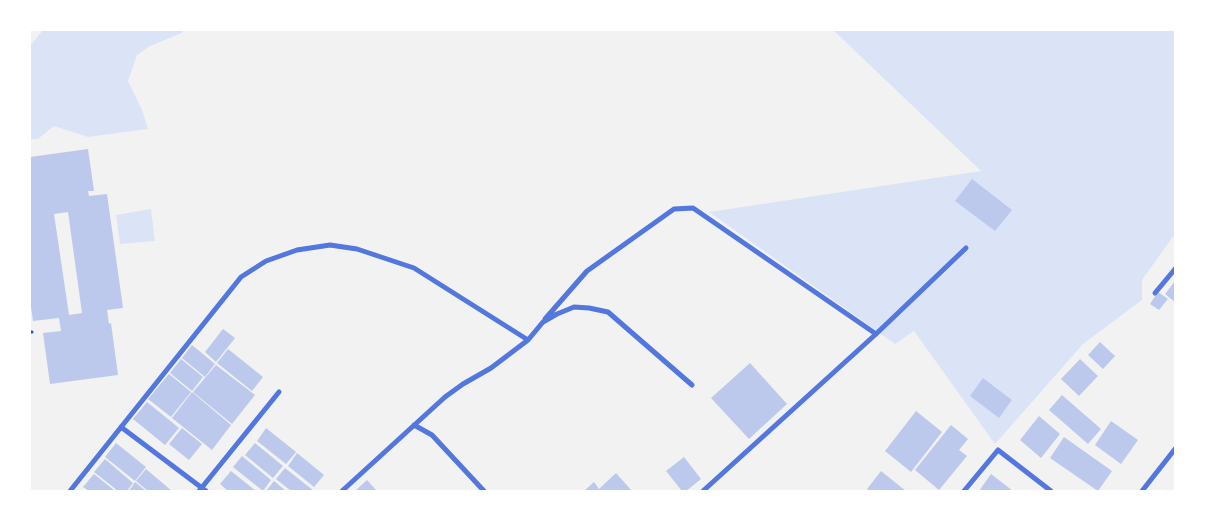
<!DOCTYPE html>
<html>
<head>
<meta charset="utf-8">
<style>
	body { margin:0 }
	#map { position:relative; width:1205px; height:521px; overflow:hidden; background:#f2f2f2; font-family:"Alegreya Sans",sans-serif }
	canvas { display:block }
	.frame { position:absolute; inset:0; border:31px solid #fff; pointer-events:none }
</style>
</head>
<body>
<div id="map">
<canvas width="1205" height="521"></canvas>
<div class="frame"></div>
</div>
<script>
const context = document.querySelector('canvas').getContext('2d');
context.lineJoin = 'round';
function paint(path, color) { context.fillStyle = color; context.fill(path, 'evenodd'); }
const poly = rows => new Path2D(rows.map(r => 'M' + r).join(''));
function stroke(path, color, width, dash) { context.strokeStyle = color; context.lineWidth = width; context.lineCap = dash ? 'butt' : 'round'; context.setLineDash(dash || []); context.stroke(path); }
paint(poly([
	[43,30,183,30,182,33,150,46,137,55,128,81,142,110,148,129,88,137,54,126,38,139,30,139,30,46],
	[833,30,1175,30,1175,234,1142,280,1142,300,1083,344,995,444,914,331,895,344,709,212,981,171],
	[151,209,155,241,120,244,116,215]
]), '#dbe4f7');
paint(poly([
	[88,149,94,191,88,191,89,196,107,194,123,308,107,310,109,324,111,323,118,375,50,384,43,333,61,331,59,318,33,321,30,300,30,157],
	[68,212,82,313,69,315,54,214],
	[972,179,1012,210,995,231,955,201],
	[1175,281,1175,302,1165,294],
	[1158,292,1168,299,1159,310,1150,304],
	[223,329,235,338,216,362,205,352],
	[1100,342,1115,356,1103,369,1088,355],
	[192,345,215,364,205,377,182,358],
	[228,349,263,377,252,391,217,363],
	[181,359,203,377,192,391,170,373],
	[1080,359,1098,376,1079,396,1061,379],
	[750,363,787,404,749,439,711,398],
	[216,365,255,395,232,424,193,392],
	[169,374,191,392,171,417,148,399],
	[983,378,1012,400,999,418,970,396],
	[192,392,231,425,212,450,172,418],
	[1062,395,1101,429,1088,444,1049,410],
	[147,402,179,428,165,445,133,419],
	[916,411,942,432,911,472,885,451],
	[1039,416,1060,434,1041,458,1020,440],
	[1111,421,1138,440,1121,464,1095,445],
	[951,425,968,439,959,450,967,456,939,490,915,470],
	[182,428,202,444,189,460,169,444],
	[266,428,296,452,286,464,257,441],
	[1064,437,1112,471,1098,491,1050,458],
	[116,443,146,467,135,481,105,457],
	[255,443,283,466,273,478,245,455],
	[297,453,324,475,314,487,288,466],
	[242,456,271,480,263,491,233,467],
	[684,457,701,479,686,491,682,491,666,471],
	[105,459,133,483,127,491,118,491,94,472],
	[285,468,314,491,291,491,276,479],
	[146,469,172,491,148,491,136,481],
	[231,471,256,491,228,491,220,484],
	[881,471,906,491,870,491,867,489],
	[616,473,632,491,584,491,594,482,599,489],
	[94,474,115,491,89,491,83,487],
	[991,474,1013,491,979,491],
	[367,480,377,491,355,491],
	[274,481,286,491,266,491],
	[135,482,146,491,129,491]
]), '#bdc9ec');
stroke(poly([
	[30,332,32,332]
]), '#1d4ed8', 3);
stroke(poly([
	[1155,293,1175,269],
	[545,319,587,271,674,209,693,208,876,334],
	[414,425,432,435,484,491],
	[121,427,206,491],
	[70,491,241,277,266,261,297,250,330,245,357,249,414,268,528,340],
	[199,491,279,392],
	[342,491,445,397,463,384,491,368,528,340,543,322,557,314,574,307,589,308,608,312,692,385],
	[703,491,876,334,966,248],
	[964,491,998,450,1051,491],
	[1142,491,1175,449]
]), '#5277de', 5);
</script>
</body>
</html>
